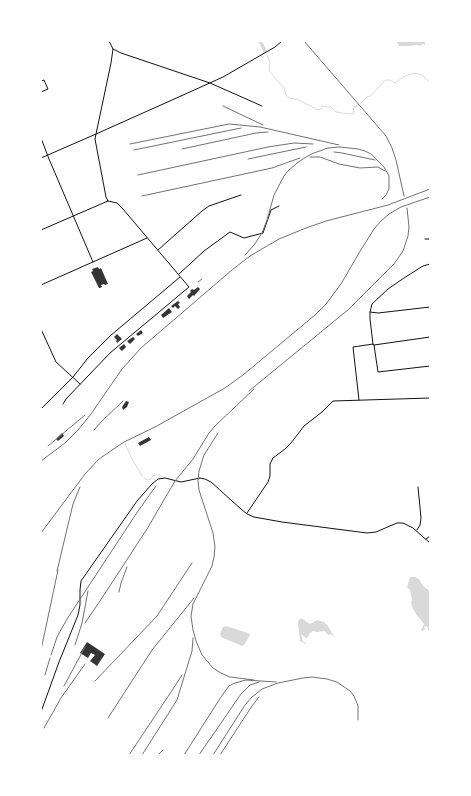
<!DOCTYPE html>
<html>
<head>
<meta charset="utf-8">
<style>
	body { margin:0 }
	#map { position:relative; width:471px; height:796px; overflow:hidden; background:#fff; font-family:Lora,serif }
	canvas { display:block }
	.frame { position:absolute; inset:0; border:42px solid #fff; pointer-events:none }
</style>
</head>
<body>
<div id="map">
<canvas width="471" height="796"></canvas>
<div class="frame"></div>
</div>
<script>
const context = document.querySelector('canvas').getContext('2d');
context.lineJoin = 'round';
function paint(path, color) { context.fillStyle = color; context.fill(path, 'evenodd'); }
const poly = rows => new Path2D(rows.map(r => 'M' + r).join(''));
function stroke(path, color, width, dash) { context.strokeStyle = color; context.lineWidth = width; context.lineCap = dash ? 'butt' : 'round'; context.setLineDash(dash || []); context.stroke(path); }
paint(poly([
	[403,41,424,41,425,43,425,45,423,44,420,46,417,45,409,46,399,46,397,42],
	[410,577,415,577,419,579,424,587,430,591,430,635,427,626,424,627,425,629,426,629,423,631,421,630,424,624,416,614,412,607,411,602,412,600,410,590,407,587],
	[301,618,310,624,317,620,324,622,328,626,335,638,331,634,328,635,325,631,317,632,313,631,310,633,307,638,306,638,301,634,303,641,306,643,305,644,303,642,300,642,298,622,299,620],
	[226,626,248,633,250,635,244,645,242,646,221,637,220,634,223,627]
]), '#d9d9d9');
stroke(poly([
	[267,55,270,62,269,71,284,88,286,95,289,98,299,100,318,110,321,109,322,106,325,106,332,108,336,112,351,114,354,113,353,107,356,107,357,105,359,105],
	[362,102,367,97,372,95,374,92,380,86,383,82,386,80,389,80,395,83,405,76,415,73,422,75,430,83],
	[125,444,132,459,142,476],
	[158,475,160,475,161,476],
	[144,478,145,479,149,480,154,475,156,475]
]), '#d9d9d9', 1);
stroke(poly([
	[260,41,265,51]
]), '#d9d9d9', 3.5);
paint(poly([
	[98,267,99,269,101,268,108,284,105,285,104,284,101,285,102,287,100,288,99,288,91,272,93,271,92,269],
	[198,287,200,289,194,296,193,295,189,299,187,296,191,292,190,291,192,289,194,290],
	[178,301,180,303,178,304,180,307,178,309,175,306,173,308,171,306],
	[169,308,172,312,163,318,161,315],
	[141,330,143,333,138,336,136,334],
	[117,334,122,339,117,343,116,341,117,340,114,337],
	[133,337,135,339,130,344,127,341],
	[124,344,126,347,122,351,119,348],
	[126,401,129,402,127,407,123,410,122,407],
	[62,433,64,436,58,441,56,439],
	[149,437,151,440,140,446,138,443],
	[87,642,105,654,97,666,90,661,95,655,91,653,88,658,80,653]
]), '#353535');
stroke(poly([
	[113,49,121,53,210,83,262,106],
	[41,81,44,80,48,89,41,92],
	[41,138,49,159,93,262],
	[41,230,108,201],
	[425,239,430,239],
	[158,250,202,211,209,206,241,195],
	[179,274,204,251,230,232,244,238,263,233,271,210,279,206],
	[41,285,147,238],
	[370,312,378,313,430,307],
	[41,329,56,362,80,384],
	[373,344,370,319,370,312,372,304,388,289,404,278,423,266,430,264],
	[374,345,378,372,430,366],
	[359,400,353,347,373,344,374,345,430,337],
	[63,404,66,399,110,353,189,287,123,209,117,203,108,201,106,197,95,139,96,134,181,96],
	[41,409,73,377,88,358,110,336,180,277],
	[247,513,268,482,270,476,270,464,273,458,285,449,291,443,304,426,322,412,333,401,430,398],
	[417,530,420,525,421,518,418,487],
	[426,539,430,536],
	[41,712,59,662,78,615,80,605,80,590,81,581,137,501,152,484,158,479,165,478,181,482,200,478,205,479,211,482,241,509,247,514,254,517,282,522,367,533,376,532,397,523,403,523,413,528,430,543]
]), '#111', 1);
stroke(poly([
	[181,96,223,77,275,47,282,41]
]), '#111', 1);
stroke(poly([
	[41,158,96,134,111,63,113,49,109,41]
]), '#111', 1);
stroke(poly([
	[304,41,386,136,392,148,396,160,404,196],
	[223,106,263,125],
	[130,144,229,124,260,127,339,145],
	[182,149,256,133,268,132],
	[134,150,241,128],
	[334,152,342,153,375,160],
	[310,157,320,157,339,164,360,168,378,167,385,171],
	[248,159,306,147],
	[138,175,268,147,294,143,313,144],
	[142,196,272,168,300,158],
	[245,255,254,245,262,233,267,220,274,195,284,176,288,171,297,163,306,157,314,153,328,148,340,147,358,149,365,151,371,154,384,167,389,176,389,189,386,195,382,199],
	[198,282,202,279],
	[249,391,349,309,394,264,403,251,408,236,409,227,407,208],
	[94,430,102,421,123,401],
	[218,433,204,455,199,471,198,481,199,490,213,533,215,547,214,557,212,566,193,604,191,616,193,630,196,641,202,655,208,662,213,668,221,673,230,677,254,680],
	[48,446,85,415],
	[41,461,65,443,78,430,91,414,122,369,141,348,232,270,250,256,279,239,306,228,326,221,388,205,430,189],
	[41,533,85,474,99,459,124,442,155,427,207,398,225,388,243,375,315,315,326,304,341,284,359,253,374,229,381,221,389,214,401,207,430,197],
	[57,571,73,504,80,487],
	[119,592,121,583,127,567],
	[85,623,100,601,147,529,175,481,193,459,209,433,216,425,254,389],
	[75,645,82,623,88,591],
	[41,650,58,570],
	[51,655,57,637,67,619,138,511,156,486],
	[45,675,50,658],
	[95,681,157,616,192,563],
	[64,686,85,647],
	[108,718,152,650,194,598],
	[44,728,61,698,85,664],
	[129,755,175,686,182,675],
	[142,755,177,700,192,651,193,638],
	[158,755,163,750],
	[184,755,221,697,229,686,235,683,246,680,276,682],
	[199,755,241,694,250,685,259,682],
	[213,755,245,705,252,697,262,689,278,683,303,678,312,677,327,679,337,682,350,691,354,696,358,706,358,720],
	[220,755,252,706,259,697]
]), '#707070', 1);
</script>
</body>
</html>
